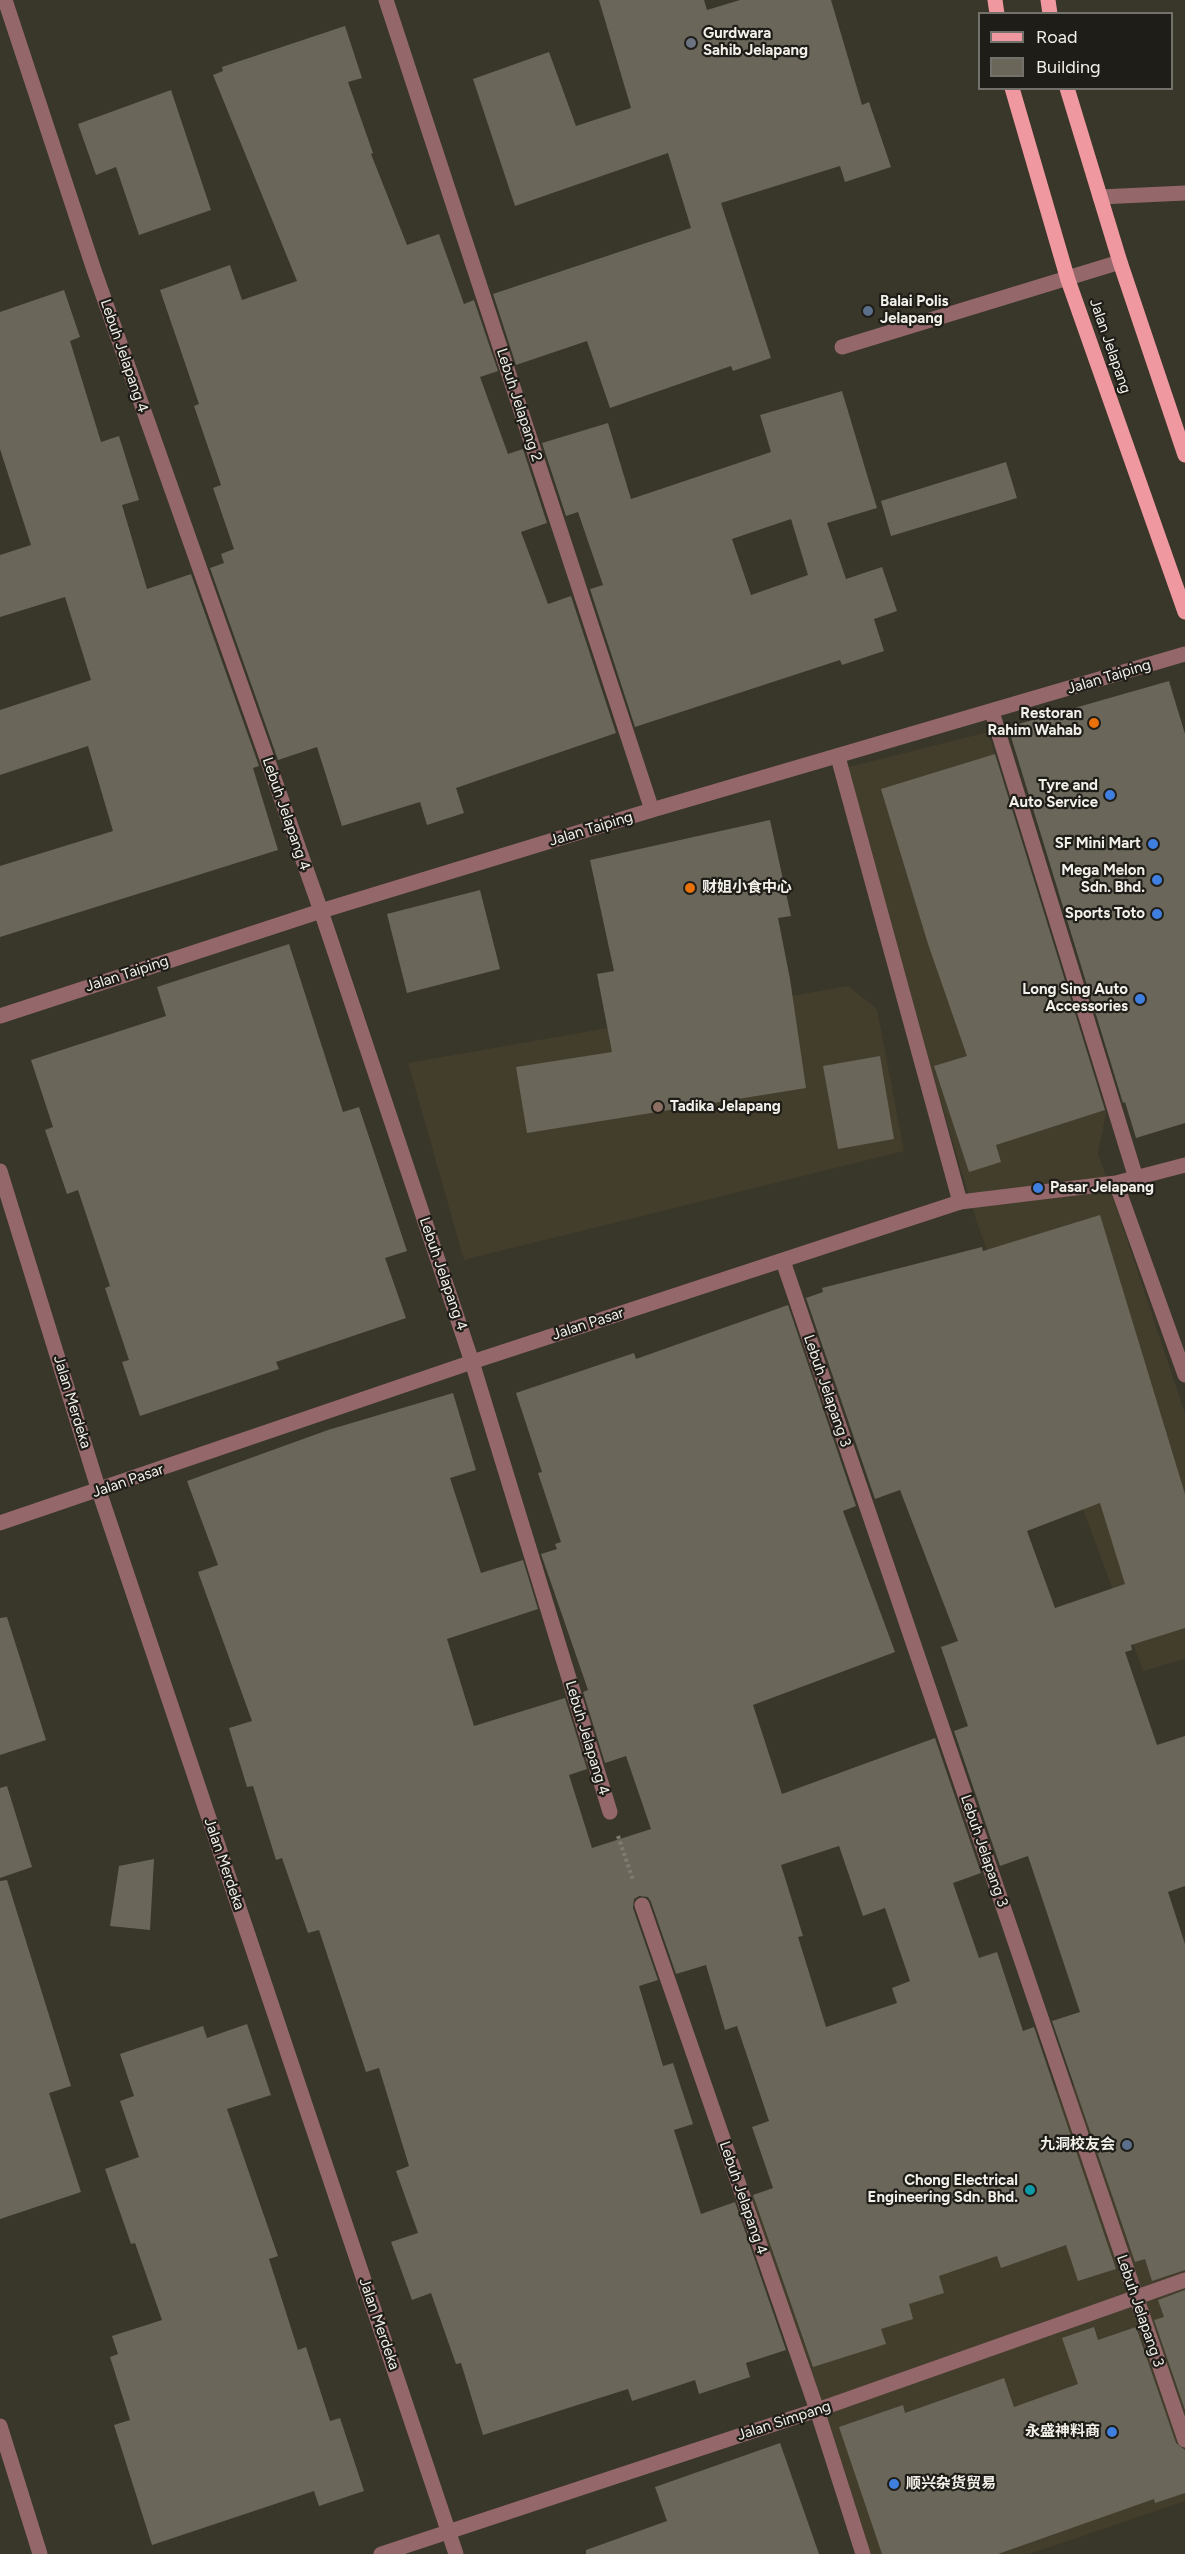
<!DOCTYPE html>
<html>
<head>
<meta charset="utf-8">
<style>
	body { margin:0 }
	#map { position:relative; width:1185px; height:2554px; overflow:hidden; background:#39362a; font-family:Figtree,sans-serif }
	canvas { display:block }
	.legend { position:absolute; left:978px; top:12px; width:195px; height:78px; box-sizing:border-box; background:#1f1d18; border:2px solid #73716c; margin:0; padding:8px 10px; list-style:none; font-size:18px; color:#f2f0e9 }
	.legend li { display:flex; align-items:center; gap:12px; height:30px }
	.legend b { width:30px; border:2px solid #73716c }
</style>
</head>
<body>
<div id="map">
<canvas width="1185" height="2554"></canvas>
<ul class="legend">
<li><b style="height:8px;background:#f0989f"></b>Road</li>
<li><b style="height:16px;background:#6a665a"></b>Building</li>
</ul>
</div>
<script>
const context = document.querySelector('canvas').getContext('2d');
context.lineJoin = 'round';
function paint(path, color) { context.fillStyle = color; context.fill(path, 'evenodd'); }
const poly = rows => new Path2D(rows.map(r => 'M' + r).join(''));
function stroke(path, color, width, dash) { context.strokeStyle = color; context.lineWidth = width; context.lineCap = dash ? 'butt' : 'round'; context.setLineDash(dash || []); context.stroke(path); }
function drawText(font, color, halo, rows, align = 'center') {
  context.font = font + ' Figtree,"Noto Sans SC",sans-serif'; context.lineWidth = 4.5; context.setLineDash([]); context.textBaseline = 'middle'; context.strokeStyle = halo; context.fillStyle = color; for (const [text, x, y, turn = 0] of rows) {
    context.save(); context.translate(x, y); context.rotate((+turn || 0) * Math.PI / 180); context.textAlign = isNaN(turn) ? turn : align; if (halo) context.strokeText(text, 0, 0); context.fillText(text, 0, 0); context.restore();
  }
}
paint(poly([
	[988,732,1106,1113,1098,1153,1185,1413,1185,1659,1143,1671,977,1223,841,769],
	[848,986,877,1009,904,1151,464,1260,408,1063],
	[1185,2047,1185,2501,1030,2554,861,2554,741,2200]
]), '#433e2c');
paint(poly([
	[599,0,704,0,707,10,740,0,831,0,862,105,869,102,891,167,845,182,840,166,721,203,771,358,733,371,731,366,610,408,587,341,516,365,493,294,691,228,668,153,515,206,473,79,549,52,576,126,631,108],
	[345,26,362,78,348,82,373,153,371,154,407,245,439,234,464,304,474,300,498,371,480,377,508,454,523,449,547,523,521,532,548,604,571,596,616,733,456,788,464,813,427,825,420,802,342,826,317,747,278,760,210,568,224,563,221,554,234,549,213,488,221,485,194,406,199,404,160,290,230,265,242,300,297,281,213,75,223,71,222,67],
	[171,90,211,210,139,235,116,167,96,175,78,124],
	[64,290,80,337,70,341,101,442,119,436,139,500,122,505,147,589,191,574,259,766,253,768,278,850,0,937,0,866,113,831,88,746,0,775,0,710,91,680,65,597,0,617,0,555,31,545,0,449,0,312],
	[842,391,877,508,827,523,846,579,882,567,897,611,874,619,884,651,842,665,840,660,635,727,590,589,603,585,578,512,566,516,542,443,608,423,631,499,771,452,760,415],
	[791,519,808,575,751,595,732,539],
	[1006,462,1017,498,891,536,881,501],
	[1169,681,1185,734,1185,1123,1136,1138,1125,1102,1123,1103,1008,727],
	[995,754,1105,1110,996,1145,1001,1162,969,1172,934,1066,967,1056,928,944,881,789],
	[770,820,791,916,778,918,790,979,806,1088,527,1133,516,1067,612,1052,597,974,614,971,590,860],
	[480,890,500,969,407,993,387,914],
	[289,944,343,1112,359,1107,407,1251,385,1258,406,1318,276,1362,279,1369,140,1416,122,1362,129,1360,105,1288,110,1286,78,1190,67,1194,45,1130,53,1127,31,1060,166,1016,157,987],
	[880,1056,894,1139,838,1149,823,1066],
	[1100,1215,1185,1494,1185,1628,1131,1645,1132,1650,1125,1652,1157,1745,1185,1736,1185,1886,1168,1892,1185,1944,1185,2270,1152,2281,1145,2259,1135,2262,1052,2021,1080,2012,1028,1856,1000,1866,954,1731,968,1726,941,1647,958,1641,900,1490,875,1499,806,1298,823,1292,822,1288,982,1247,983,1251],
	[1100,1503,1125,1584,1055,1608,1027,1531],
	[788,1305,856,1506,843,1511,895,1652,753,1705,782,1794,935,1738,981,1873,953,1883,979,1958,997,1952,1023,2031,1034,2027,1116,2269,1078,2281,1066,2245,1001,2268,997,2256,939,2276,944,2293,909,2304,913,2319,881,2329,886,2344,813,2367,753,2195,773,2188,752,2127,769,2121,737,2026,725,2030,706,1965,676,1974,651,1902,648,1897,639,1896,634,1899,633,1908,658,1980,639,1986,663,2066,673,2063,693,2124,674,2130,701,2214,735,2202,786,2350,746,2363,750,2377,699,2394,695,2380,632,2401,628,2389,483,2435,461,2363,456,2364,431,2293,412,2300,391,2242,418,2233,396,2171,409,2166,379,2068,366,2072,319,1930,308,1933,282,1858,276,1860,253,1786,247,1787,229,1728,252,1721,198,1572,218,1565,187,1481,328,1430,453,1393,476,1470,450,1478,481,1573,523,1560,538,1609,447,1639,474,1726,565,1698,587,1769,569,1775,592,1848,651,1829,626,1756,605,1763,583,1692,588,1690,541,1554,557,1549,555,1544,561,1542,538,1473,542,1472,516,1393,634,1353,636,1359],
	[839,1846,863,1916,885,1908,910,1981,892,1988,897,2003,826,2027,798,1937,803,1936,781,1865],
	[7,1617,46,1740,0,1755,0,1618],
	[7,1786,32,1867,0,1878,0,1788],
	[154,1859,150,1930,110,1926,119,1866],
	[7,1880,71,2086,49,2093,81,2192,0,2219,0,1881],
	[247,2024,271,2095,227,2109,278,2256,269,2259,298,2350,306,2347,330,2421,340,2418,364,2491,319,2506,314,2491,152,2545,114,2425,130,2420,110,2357,118,2354,112,2336,162,2320,135,2243,131,2244,105,2169,139,2157,120,2101,134,2096,120,2054,203,2026,207,2038],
	[1185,2290,1185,2410,1154,2320,1164,2317,1158,2300],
	[1094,2327,1098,2340,1136,2327,1176,2443,1185,2450,1185,2493,1155,2503,1154,2499,998,2554,882,2554,839,2427,903,2405,905,2413,1004,2378,1014,2407,1078,2384,1062,2338],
	[780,2443,819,2554,586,2554,586,2550,667,2521,655,2487]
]), '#6a665a');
stroke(poly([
	[618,1836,633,1880]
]), '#7e7c72', 4, [3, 3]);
stroke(poly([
	[842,347,1120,262],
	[992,712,1136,1178],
	[838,757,960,1202]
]), '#94686b', 15);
stroke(poly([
	[5,0,94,270,321,911,472,1362,610,1812],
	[386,0,652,810],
	[1100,197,1185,193],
	[0,1016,321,911,652,810,1185,654],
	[0,1171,99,1491,456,2554],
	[1116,1183,1185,1375],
	[783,1261,1185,2440],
	[0,1523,472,1362,960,1202,1116,1183,1185,1165],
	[642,1905,817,2410,863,2554],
	[0,2426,40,2554],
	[381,2554,817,2410,1185,2280]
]), '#94686b', 15);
stroke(poly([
	[995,0,997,14],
	[1048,0,1050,14],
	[1012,88,1068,280,1185,612],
	[1067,88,1120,262,1185,455]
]), '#f0989f', 15);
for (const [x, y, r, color] of [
	[691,43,6,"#6b7280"],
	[868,311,6,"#5c6f8a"],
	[1094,723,6,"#e8710a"],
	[1110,795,6,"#3f7fe0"],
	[1153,844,6,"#3f7fe0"],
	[1157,880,6,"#3f7fe0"],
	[690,888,6,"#e8710a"],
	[1157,914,6,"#3f7fe0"],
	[1140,999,6,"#3f7fe0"],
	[658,1107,6,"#8d6e63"],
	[1038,1188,6,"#3f7fe0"],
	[1127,2145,6,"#5c6f8a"],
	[1030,2190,6,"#0f9aa8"],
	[1112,2432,6,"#3f7fe0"],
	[894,2484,6,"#3f7fe0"]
]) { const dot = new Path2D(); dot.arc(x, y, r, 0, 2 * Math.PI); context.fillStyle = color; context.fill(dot); stroke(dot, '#1f1d18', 2); }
drawText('bold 15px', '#f2f0e9', '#1f1d18', [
	["Gurdwara",703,34,"left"],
	["Sahib Jelapang",703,51,"left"],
	["Balai Polis",880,302,"left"],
	["Jelapang",880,319,"left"],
	["Restoran",1082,714],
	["Rahim Wahab",1082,731],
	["Tyre and",1098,786],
	["Auto Service",1098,803],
	["SF Mini Mart",1141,844],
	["Mega Melon",1145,871],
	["Sdn. Bhd.",1145,888],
	["财姐小食中心",702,888,"left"],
	["Sports Toto",1145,914],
	["Long Sing Auto",1128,990],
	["Accessories",1128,1007],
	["Tadika Jelapang",670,1107,"left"],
	["Pasar Jelapang",1050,1188,"left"],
	["九洞校友会",1115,2145],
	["Chong Electrical",1018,2181],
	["Engineering Sdn. Bhd.",1018,2198],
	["永盛神料商",1100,2432],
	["顺兴杂货贸易",906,2484,"left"]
], 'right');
drawText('15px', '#f2f0e9', '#1f1d18', [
	["Jalan Jelapang",1110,346,71],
	["Lebuh Jelapang 4",124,356,71],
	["Lebuh Jelapang 2",519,405,72],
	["Jalan Taiping",1109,677,-17],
	["Lebuh Jelapang 4",286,814,71],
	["Jalan Taiping",591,829,-17],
	["Jalan Taiping",127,974,-18],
	["Lebuh Jelapang 4",443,1274,71],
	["Jalan Pasar",588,1324,-18],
	["Lebuh Jelapang 3",827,1391,71],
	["Jalan Merdeka",72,1402,73],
	["Jalan Pasar",128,1481,-19],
	["Lebuh Jelapang 4",587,1738,73],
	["Lebuh Jelapang 3",984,1851,71],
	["Jalan Merdeka",224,1864,71],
	["Lebuh Jelapang 4",743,2198,71],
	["Lebuh Jelapang 3",1140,2311,71],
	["Jalan Merdeka",379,2324,71],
	["Jalan Simpang",784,2421,-18]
]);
</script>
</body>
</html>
